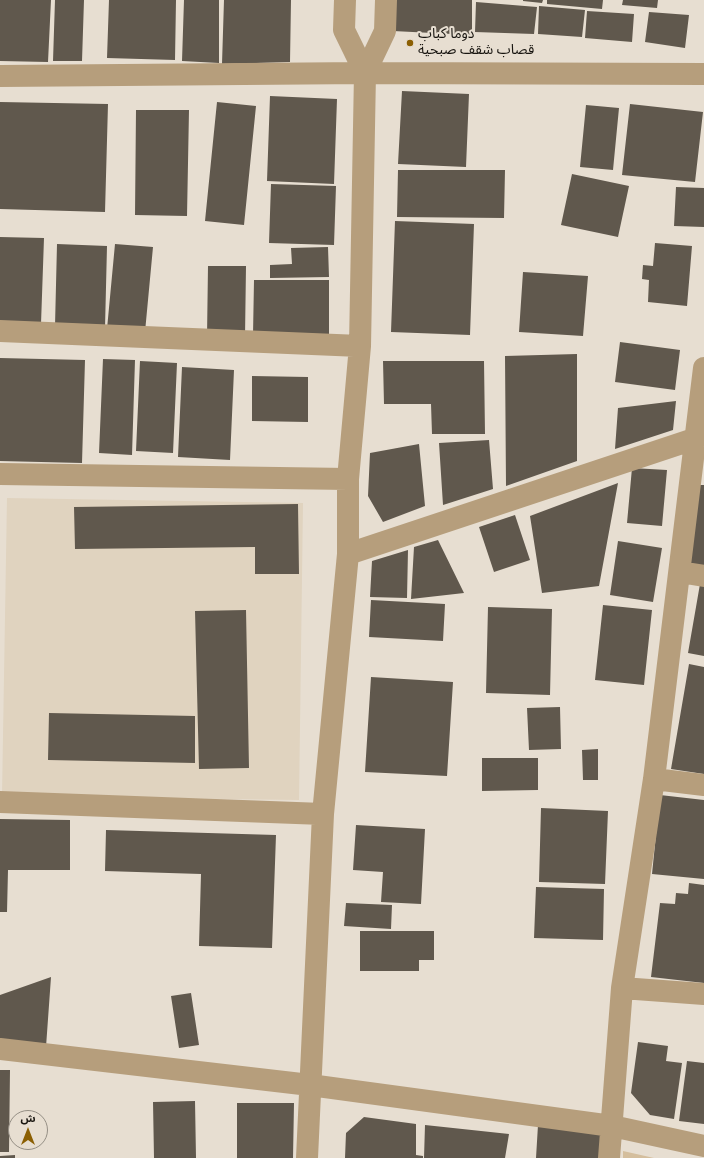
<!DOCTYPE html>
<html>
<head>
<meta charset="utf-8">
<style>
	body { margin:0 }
	#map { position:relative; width:704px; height:1158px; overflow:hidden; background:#e7ded1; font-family:"Nunito Sans","Noto Sans Arabic",sans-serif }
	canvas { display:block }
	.north { position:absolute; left:8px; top:1110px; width:40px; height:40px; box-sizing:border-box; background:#e7ded1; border:1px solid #948e84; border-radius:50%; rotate:0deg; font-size:11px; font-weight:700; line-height:16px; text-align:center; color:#181510 }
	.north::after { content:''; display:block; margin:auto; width:14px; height:18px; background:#8b5f03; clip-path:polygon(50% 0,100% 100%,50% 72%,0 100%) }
</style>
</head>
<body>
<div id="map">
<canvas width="704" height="1158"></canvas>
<div class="north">ش</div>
</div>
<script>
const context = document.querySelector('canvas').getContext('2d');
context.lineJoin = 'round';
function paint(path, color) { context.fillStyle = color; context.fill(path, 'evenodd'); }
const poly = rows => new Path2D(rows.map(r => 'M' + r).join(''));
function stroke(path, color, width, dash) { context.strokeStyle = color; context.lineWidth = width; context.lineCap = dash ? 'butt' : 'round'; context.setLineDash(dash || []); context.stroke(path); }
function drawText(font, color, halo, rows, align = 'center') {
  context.font = font + ' "Nunito Sans","Noto Sans Arabic",sans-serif'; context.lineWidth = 4; context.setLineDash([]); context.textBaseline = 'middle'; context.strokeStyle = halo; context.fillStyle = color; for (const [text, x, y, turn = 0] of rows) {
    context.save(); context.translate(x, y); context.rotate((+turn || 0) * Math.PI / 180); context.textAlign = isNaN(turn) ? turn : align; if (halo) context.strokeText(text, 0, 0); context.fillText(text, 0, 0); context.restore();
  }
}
paint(poly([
	[7,498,303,503,299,800,2,796]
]), '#e0d3bf');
paint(poly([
	[623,1151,654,1158,623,1158]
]), '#d4be9d');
paint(poly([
	[0,0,51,0,48,62,0,61],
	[55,0,84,0,82,61,53,61],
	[109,0,176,0,175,60,107,58],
	[184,0,219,0,219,63,182,61],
	[224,0,291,0,290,62,222,64],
	[393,0,472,0,472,35,393,31],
	[523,0,543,0,542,3,523,1],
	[547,0,603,0,602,9,547,4],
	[623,0,658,0,657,8,622,5],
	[476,2,537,7,534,34,475,32],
	[539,6,585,10,582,37,538,34],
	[587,11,634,14,632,42,585,38],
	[649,12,689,15,685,48,645,42],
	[402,91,469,94,466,167,398,164],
	[270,96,337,99,334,184,267,181],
	[0,102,108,104,105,212,0,209],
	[217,102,256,106,244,225,205,221],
	[630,104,703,112,695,182,622,175],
	[586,105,619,108,613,170,580,167],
	[136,110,189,110,187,216,135,215],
	[398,170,505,170,504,218,397,217],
	[572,174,629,186,618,237,561,225],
	[271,184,336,186,334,245,269,243],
	[676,187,704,188,704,227,674,226],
	[395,221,474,224,470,335,391,332],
	[0,237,44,238,41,324,0,323],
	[655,243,692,246,687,306,648,302,649,280,642,279,643,265,653,266],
	[57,244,107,246,105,328,55,326],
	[115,244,153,247,145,332,107,329],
	[328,247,329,277,270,278,270,265,292,264,291,248],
	[208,266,246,266,245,337,207,337],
	[523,272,588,276,583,336,519,332],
	[254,280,329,280,329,336,253,335],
	[620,342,680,350,675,390,615,382],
	[577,354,577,461,506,486,505,356],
	[0,358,85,360,82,463,0,461],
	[103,359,135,360,132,455,99,453],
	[140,361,177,363,173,453,136,451],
	[383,361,484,361,485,434,432,434,431,404,384,404],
	[182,367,234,370,230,460,178,457],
	[252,376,308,377,308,422,252,421],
	[676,401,673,430,615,449,618,408],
	[489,440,493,489,443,505,439,443],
	[419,444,425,506,383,522,368,496,370,453],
	[632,468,667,470,662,526,627,523],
	[618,483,599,586,542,593,530,516],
	[700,485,704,485,704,574,686,571],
	[298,504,299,574,255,574,255,547,75,549,74,507],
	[515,515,530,560,494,572,479,527],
	[438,540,464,593,411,599,414,547],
	[618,541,662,548,653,602,610,595],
	[408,550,407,598,370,597,372,561],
	[700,584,704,585,704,656,688,653],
	[371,600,445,604,443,641,369,637],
	[603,605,652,610,644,685,595,680],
	[488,607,552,609,550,695,486,693],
	[246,610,249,768,199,769,195,611],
	[689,664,704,667,704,774,671,769],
	[371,677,453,682,447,776,365,772],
	[560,707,561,749,529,750,527,708],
	[49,713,195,716,195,763,48,760],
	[598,749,598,780,583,780,582,750],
	[482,758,538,758,538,790,482,791],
	[660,795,704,800,704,879,652,874],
	[541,808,608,811,605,884,539,882],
	[0,819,70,820,70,870,8,870,7,912,0,912],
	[356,825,425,829,421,904,381,902,383,872,353,870],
	[106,830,276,835,272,948,199,946,201,874,105,871],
	[689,883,704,885,704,983,651,977,660,903,675,904,676,893,688,894],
	[536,887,604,889,603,940,534,938],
	[346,903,392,905,391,929,344,926],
	[360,931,434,931,434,960,419,960,419,971,360,971],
	[51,977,46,1047,0,1043,0,995],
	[191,993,199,1045,179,1048,171,996],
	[638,1042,668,1046,666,1061,682,1063,674,1119,650,1115,631,1093],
	[687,1061,704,1063,704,1124,679,1121],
	[0,1070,10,1070,9,1152,0,1152],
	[195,1101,196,1158,154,1158,153,1102],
	[237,1103,294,1103,293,1158,237,1158],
	[364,1117,416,1124,416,1155,423,1156,423,1158,345,1158,346,1133],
	[425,1125,509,1134,505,1158,424,1158],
	[538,1125,611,1133,608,1158,536,1158],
	[15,1155,15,1158,0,1158,0,1156]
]), '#60584d');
stroke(poly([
	[345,0,344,30,365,73],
	[0,76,365,73,704,74],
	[0,331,360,346],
	[0,474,348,479],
	[348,554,697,438],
	[680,572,704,576],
	[654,779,704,785],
	[0,802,323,814],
	[622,988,704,994],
	[0,1049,310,1085,612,1126,704,1146],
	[307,1158,323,814,348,554,348,479,360,346,365,73,385,31,386,0],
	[609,1158,622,988,654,779,704,368]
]), '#b69e7c', 22);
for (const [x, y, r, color] of [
	[410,43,4,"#8b5f03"]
]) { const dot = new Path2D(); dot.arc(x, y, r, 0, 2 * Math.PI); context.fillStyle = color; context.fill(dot); stroke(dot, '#e7ded1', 1.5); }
drawText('14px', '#181510', '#e7ded1', [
	["دوما كباب",418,35],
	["قصاب شقف صبحية",418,51]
], 'left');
</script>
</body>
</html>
